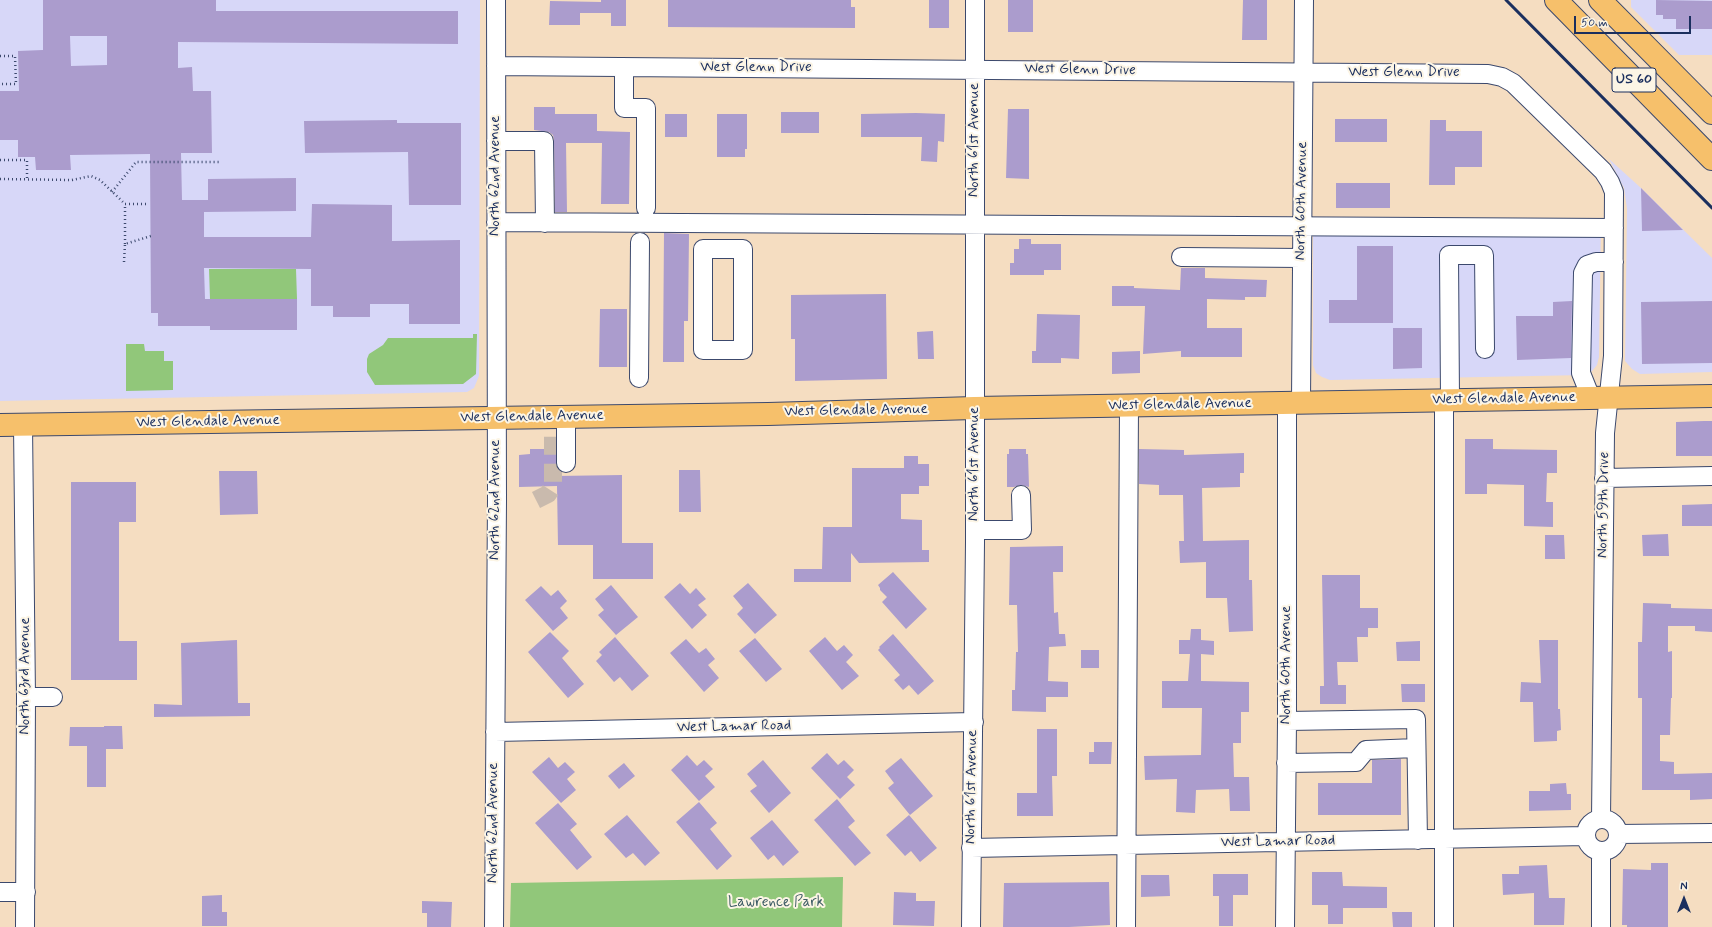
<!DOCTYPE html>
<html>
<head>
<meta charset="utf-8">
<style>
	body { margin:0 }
	#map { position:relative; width:1712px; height:927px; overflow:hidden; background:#f5ddc1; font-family:Mynerve,sans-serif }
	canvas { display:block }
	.north { position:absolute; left:1664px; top:879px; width:40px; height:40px; -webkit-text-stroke:3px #fcf5e5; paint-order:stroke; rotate:0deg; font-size:11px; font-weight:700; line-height:16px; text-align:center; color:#1b2f5e }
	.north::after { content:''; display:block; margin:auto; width:14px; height:18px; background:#1b2f5e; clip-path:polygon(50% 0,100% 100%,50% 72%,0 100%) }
	.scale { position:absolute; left:1574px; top:16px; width:117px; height:18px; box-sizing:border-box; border:2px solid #1b2f5e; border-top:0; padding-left:5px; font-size:12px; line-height:14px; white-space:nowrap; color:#1b2f5e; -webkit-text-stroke:3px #fcf5e5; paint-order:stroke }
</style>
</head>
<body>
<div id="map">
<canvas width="1712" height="927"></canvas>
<div class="north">N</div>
<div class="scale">50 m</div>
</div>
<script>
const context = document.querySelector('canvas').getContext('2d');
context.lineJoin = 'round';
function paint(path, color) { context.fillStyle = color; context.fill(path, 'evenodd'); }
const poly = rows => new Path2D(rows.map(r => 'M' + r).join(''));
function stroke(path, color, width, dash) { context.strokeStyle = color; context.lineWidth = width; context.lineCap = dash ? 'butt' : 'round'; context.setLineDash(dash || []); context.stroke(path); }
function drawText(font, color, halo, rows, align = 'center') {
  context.font = font + ' Mynerve,sans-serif'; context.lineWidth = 4; context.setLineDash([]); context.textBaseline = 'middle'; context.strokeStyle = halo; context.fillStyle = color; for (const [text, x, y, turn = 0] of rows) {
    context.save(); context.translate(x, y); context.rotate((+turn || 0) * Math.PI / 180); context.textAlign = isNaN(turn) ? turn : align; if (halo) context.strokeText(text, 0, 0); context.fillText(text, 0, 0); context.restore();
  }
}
paint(poly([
	[0,0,480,0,479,376,474,388,467,392,0,401],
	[1631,0,1712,0,1712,55,1679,55,1631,7],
	[1609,159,1641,188,1712,258,1712,372,1640,374,1632,369,1625,361,1627,209,1624,188],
	[1313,221,1601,222,1599,357,1597,365,1592,371,1585,375,1330,380,1322,377,1316,373,1313,365]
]), '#d7d7f8');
paint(poly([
	[209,269,296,269,297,299,210,299],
	[473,334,477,334,476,374,463,384,375,385,367,372,367,359,369,354,383,345,388,338,473,338],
	[126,344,144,344,145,351,164,351,164,361,173,361,173,390,126,391],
	[843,877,842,927,510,927,511,883]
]), '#91c77a');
paint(poly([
	[43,0,216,0,216,11,458,11,458,44,178,42,178,68,192,67,193,91,211,91,212,153,181,153,182,200,208,200,208,179,296,178,296,211,204,212,204,237,311,237,312,204,392,205,392,241,460,240,460,324,409,324,409,304,370,304,370,317,333,317,333,306,311,306,311,269,204,268,205,299,297,299,297,330,210,330,210,326,158,326,158,313,151,313,150,154,70,155,71,170,36,170,35,157,18,157,18,140,0,140,0,91,19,91,18,51,43,50],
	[70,36,107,36,107,65,71,66],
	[601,0,626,0,626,26,611,26,611,13,580,13,580,25,549,25,550,1,601,2],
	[668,0,851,0,851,7,855,7,855,28,668,27],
	[929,0,949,0,949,28,929,28],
	[1008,0,1033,0,1033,32,1008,32],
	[1243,0,1267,0,1267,40,1242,40],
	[1656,0,1712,1,1712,29,1676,29,1676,19,1663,19,1663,15,1656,15],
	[534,107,555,107,555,114,597,114,597,131,630,132,629,204,601,204,602,143,566,143,567,212,555,212,554,140,553,135,549,132,534,130],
	[1008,109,1029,109,1029,179,1006,178],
	[781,112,819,112,819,133,781,133],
	[916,113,945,114,944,142,938,141,937,162,921,161,922,137,861,137,861,114],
	[665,114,687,114,687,137,665,137],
	[717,114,747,114,747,149,745,149,745,157,717,157],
	[1335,119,1387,119,1387,142,1335,142],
	[397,120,397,123,461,123,461,205,409,205,408,152,305,153,304,121],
	[1430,120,1446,120,1446,131,1482,131,1482,167,1455,167,1455,185,1429,185],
	[1336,183,1390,183,1390,208,1336,208],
	[1641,188,1683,230,1642,231],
	[664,233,689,234,688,321,684,321,684,362,663,362],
	[1019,239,1031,239,1031,244,1061,244,1061,270,1044,270,1044,275,1010,275,1010,263,1014,263,1014,249,1019,249],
	[1357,246,1393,246,1393,323,1329,323,1329,300,1357,300],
	[1181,268,1205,268,1205,278,1267,280,1266,297,1245,297,1245,300,1207,299,1207,328,1242,328,1242,357,1181,357,1181,351,1143,354,1145,306,1112,306,1112,286,1134,286,1134,288,1180,290],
	[886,294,887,379,795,381,795,339,791,339,791,295],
	[1572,301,1571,358,1517,360,1516,316,1553,316,1553,302],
	[1712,301,1712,363,1642,364,1641,302],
	[600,309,627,309,627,367,599,367],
	[1037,314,1080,315,1079,359,1061,358,1061,363,1032,363,1032,351,1036,351],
	[1393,328,1422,328,1422,368,1393,369],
	[933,331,934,359,918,359,917,332],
	[1140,351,1140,373,1112,374,1112,352],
	[1704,421,1712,421,1712,456,1676,456,1676,422],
	[1465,439,1493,439,1493,449,1557,450,1557,473,1547,473,1546,502,1553,502,1553,527,1524,526,1524,485,1487,484,1487,494,1465,494],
	[530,449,549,449,549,452,556,452,557,476,622,475,622,543,653,543,653,579,593,579,593,545,558,545,557,486,519,487,519,455,530,454],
	[1009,449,1026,449,1026,454,1028,454,1029,487,1021,485,1014,487,1007,487,1007,454,1009,454],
	[1139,449,1184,450,1184,455,1244,453,1244,473,1240,473,1240,487,1202,488,1203,541,1249,540,1249,580,1252,580,1253,631,1229,632,1227,598,1206,598,1206,562,1180,563,1179,541,1184,541,1183,495,1159,495,1159,485,1139,484],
	[904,456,918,456,918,464,929,464,929,486,919,486,919,494,901,494,901,519,922,520,922,550,929,550,929,562,859,563,851,553,851,582,794,582,794,569,822,569,823,527,852,527,852,468,904,468],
	[679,470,700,470,701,512,679,512],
	[219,471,257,471,258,514,220,515],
	[71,482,136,482,136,522,119,522,119,641,137,641,137,680,71,680],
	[1712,504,1712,526,1682,526,1682,505],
	[1668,534,1669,556,1643,556,1642,535],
	[1545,535,1564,535,1565,559,1545,559],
	[1063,546,1063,572,1053,572,1054,613,1058,612,1059,634,1065,634,1066,646,1049,647,1048,681,1068,682,1068,697,1046,697,1046,712,1012,711,1012,690,1015,690,1016,652,1018,652,1017,605,1009,605,1010,547],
	[893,572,927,609,906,629,882,602,887,597,880,590,880,588,878,585],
	[1322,575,1360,575,1360,608,1378,608,1378,628,1368,628,1368,637,1357,637,1358,662,1337,662,1338,685,1346,685,1346,704,1320,704,1320,686,1324,686],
	[680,583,690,594,696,588,706,599,698,605,707,615,692,629,664,597],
	[748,583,777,615,755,634,737,614,743,608,733,596],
	[611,585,638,617,616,635,598,615,604,610,595,599],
	[541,586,551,596,558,590,567,601,560,608,568,618,553,631,525,600],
	[1643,603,1671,604,1671,608,1712,609,1712,632,1695,631,1695,626,1668,626,1668,652,1672,651,1672,698,1671,698,1670,735,1660,735,1660,761,1674,762,1674,774,1712,773,1712,799,1690,800,1690,790,1642,790,1642,698,1638,698,1638,642,1642,642],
	[1191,629,1201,629,1201,640,1214,641,1214,655,1201,654,1201,681,1249,682,1249,712,1241,712,1241,743,1233,743,1234,777,1249,777,1250,811,1230,811,1229,789,1196,790,1195,813,1176,812,1177,779,1145,780,1144,756,1201,755,1202,708,1162,708,1162,681,1188,681,1190,654,1179,654,1179,640,1190,640],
	[550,632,569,651,562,658,584,684,568,698,528,652],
	[893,634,934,681,918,695,909,685,903,690,894,680,900,675,878,650,880,648,879,647],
	[615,637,649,676,632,691,620,677,614,682,596,661,602,655,599,652],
	[825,637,837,651,844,645,853,655,846,662,859,676,842,690,809,651],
	[755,638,782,669,766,682,739,651],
	[686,639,699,653,706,648,715,659,708,665,719,678,704,692,670,653],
	[237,640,238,703,250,703,250,716,154,717,154,704,182,705,181,643],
	[1539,640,1558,640,1558,709,1560,709,1561,730,1557,731,1557,741,1534,742,1533,702,1520,702,1521,682,1541,683],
	[1420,641,1420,661,1397,661,1396,642],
	[1081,650,1099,650,1099,668,1081,668],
	[1401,684,1425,684,1425,702,1402,702],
	[104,726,122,726,123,749,106,749,106,787,87,787,87,746,69,746,70,727,104,727],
	[1037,729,1057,729,1057,776,1052,776,1053,816,1017,816,1017,793,1037,793],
	[1094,742,1112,742,1111,764,1089,764,1089,752,1094,752],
	[827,753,838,765,844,760,854,770,847,777,855,785,840,799,811,768],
	[687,755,697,766,704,760,713,769,705,776,715,787,699,801,671,770],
	[549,757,558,768,565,762,575,772,567,779,576,790,561,803,532,772],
	[901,758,933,796,910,815,888,788,894,783,885,771],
	[1401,759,1401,815,1318,815,1318,783,1372,783,1372,760],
	[763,760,791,793,769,813,750,791,757,786,747,774],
	[624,763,635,776,619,789,608,776],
	[1566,783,1567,794,1571,794,1571,810,1529,811,1529,791,1550,791,1550,784],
	[837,799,855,821,848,827,871,853,855,866,814,820],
	[699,802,717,823,710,829,732,856,717,870,676,822],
	[558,803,577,824,570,830,592,857,577,870,535,823],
	[627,815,660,853,645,866,633,853,626,858,604,834],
	[909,815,937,848,920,862,911,851,905,856,886,835],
	[772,820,799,852,783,866,774,855,768,860,750,838],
	[1651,863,1668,863,1668,927,1627,927,1627,925,1622,925,1623,869,1651,870],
	[1547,865,1549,898,1565,898,1564,925,1534,925,1534,893,1503,895,1502,874,1519,874,1519,866],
	[1312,872,1342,872,1343,886,1387,887,1387,908,1343,908,1343,924,1328,924,1328,905,1312,905],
	[1213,874,1248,874,1248,895,1233,895,1233,926,1219,926,1219,896,1213,896],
	[1141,875,1169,875,1170,896,1141,897],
	[1109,882,1110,925,1069,927,1003,927,1004,883],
	[894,892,916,893,916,901,935,901,934,926,893,925],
	[222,895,222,912,227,912,227,926,202,926,202,896],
	[422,901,452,902,451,927,427,927,427,913,422,913],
	[1392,912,1412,912,1412,927,1393,927]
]), '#ab9ccd');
stroke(poly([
	[536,500,548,494,553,486,553,417]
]), '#c9baad', 18, [18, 9]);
const minor = poly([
	[496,66,1488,74,1502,77,1513,83,1603,171,1610,182,1614,192,1613,356,1605,433,1601,819],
	[624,67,624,108,646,108,646,208],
	[496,141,544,141,545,223],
	[496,222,1614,228],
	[703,249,743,249,743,350,703,350,703,249],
	[1181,257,1302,258],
	[639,378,640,242],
	[1591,398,1581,373,1583,273,1587,265,1596,262,1614,262],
	[1450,400,1449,255,1484,255,1485,349],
	[1301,402,1304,0],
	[566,416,566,463],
	[23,425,26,697,25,927],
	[1604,478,1712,476],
	[975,530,1022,530,1021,495],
	[26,697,53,697],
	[1287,721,1416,719,1418,840],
	[495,732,974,722],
	[1286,763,1356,762,1366,750,1416,748],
	'1586 835a16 16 0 1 1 32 0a16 16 0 1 1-32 0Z',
	[1618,834,1712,833],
	[971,848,1585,836],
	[0,892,26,892],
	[494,927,497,500,496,0],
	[971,927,975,542,975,0],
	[1126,927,1129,406],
	[1285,927,1287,721,1287,403],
	[1444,927,1444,400],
	[1601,927,1601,851]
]);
const major = poly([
	[0,425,768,414,974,408,1712,396]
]);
const highway = poly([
	[1556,0,1712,159],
	[1600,0,1712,113]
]);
stroke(minor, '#3c496d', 20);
stroke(major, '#3c496d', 24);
stroke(highway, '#3c496d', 24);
stroke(poly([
	[0,56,15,56,16,84,0,84],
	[0,160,27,160,27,179],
	[0,179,72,180,91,176,100,180,125,204],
	[112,192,136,162,220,162],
	[125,244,125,204,148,204],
	[124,262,125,244,151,236]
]), '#3c496d', 2.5, [1, 3]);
stroke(minor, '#fff', 18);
stroke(major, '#f6c06b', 22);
stroke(highway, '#f6c06b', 22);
stroke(poly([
	[1506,0,1712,208]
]), '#1b2f5e', 3);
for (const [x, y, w] of [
	[1634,80,44]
]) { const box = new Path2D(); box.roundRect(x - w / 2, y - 12, w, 24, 3); context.fillStyle = '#fcf5e5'; context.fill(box); stroke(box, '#1b2f5e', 1); }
drawText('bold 14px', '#1b2f5e', null, [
	["US 60",1634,80]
]);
drawText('15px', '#1b2f5e', '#fcf5e5', [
	["West Glenn Drive",756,68],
	["West Glenn Drive",1080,70,1],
	["West Glenn Drive",1404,73],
	["North 61st Avenue",975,140,-90],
	["North 62nd Avenue",496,176,-90],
	["North 60th Avenue",1302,201,-89],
	["West Glendale Avenue",1504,399,-1],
	["West Glendale Avenue",1180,405,-1],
	["West Glendale Avenue",856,411,-1],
	["West Glendale Avenue",532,417,-1],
	["West Glendale Avenue",208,422,-1],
	["North 61st Avenue",975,464,-90],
	["North 62nd Avenue",496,500,-90],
	["North 59th Drive",1604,505,-89],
	["North 60th Avenue",1287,665,-90],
	["North 63rd Avenue",26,676,-90],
	["West Lamar Road",734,727,-1],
	["North 61st Avenue",972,787,-89],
	["North 62nd Avenue",494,823,-90],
	["West Lamar Road",1278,842,-1]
]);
drawText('15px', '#3e5d66', '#fcf5e5', [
	["Lawrence Park",776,903]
]);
</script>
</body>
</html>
